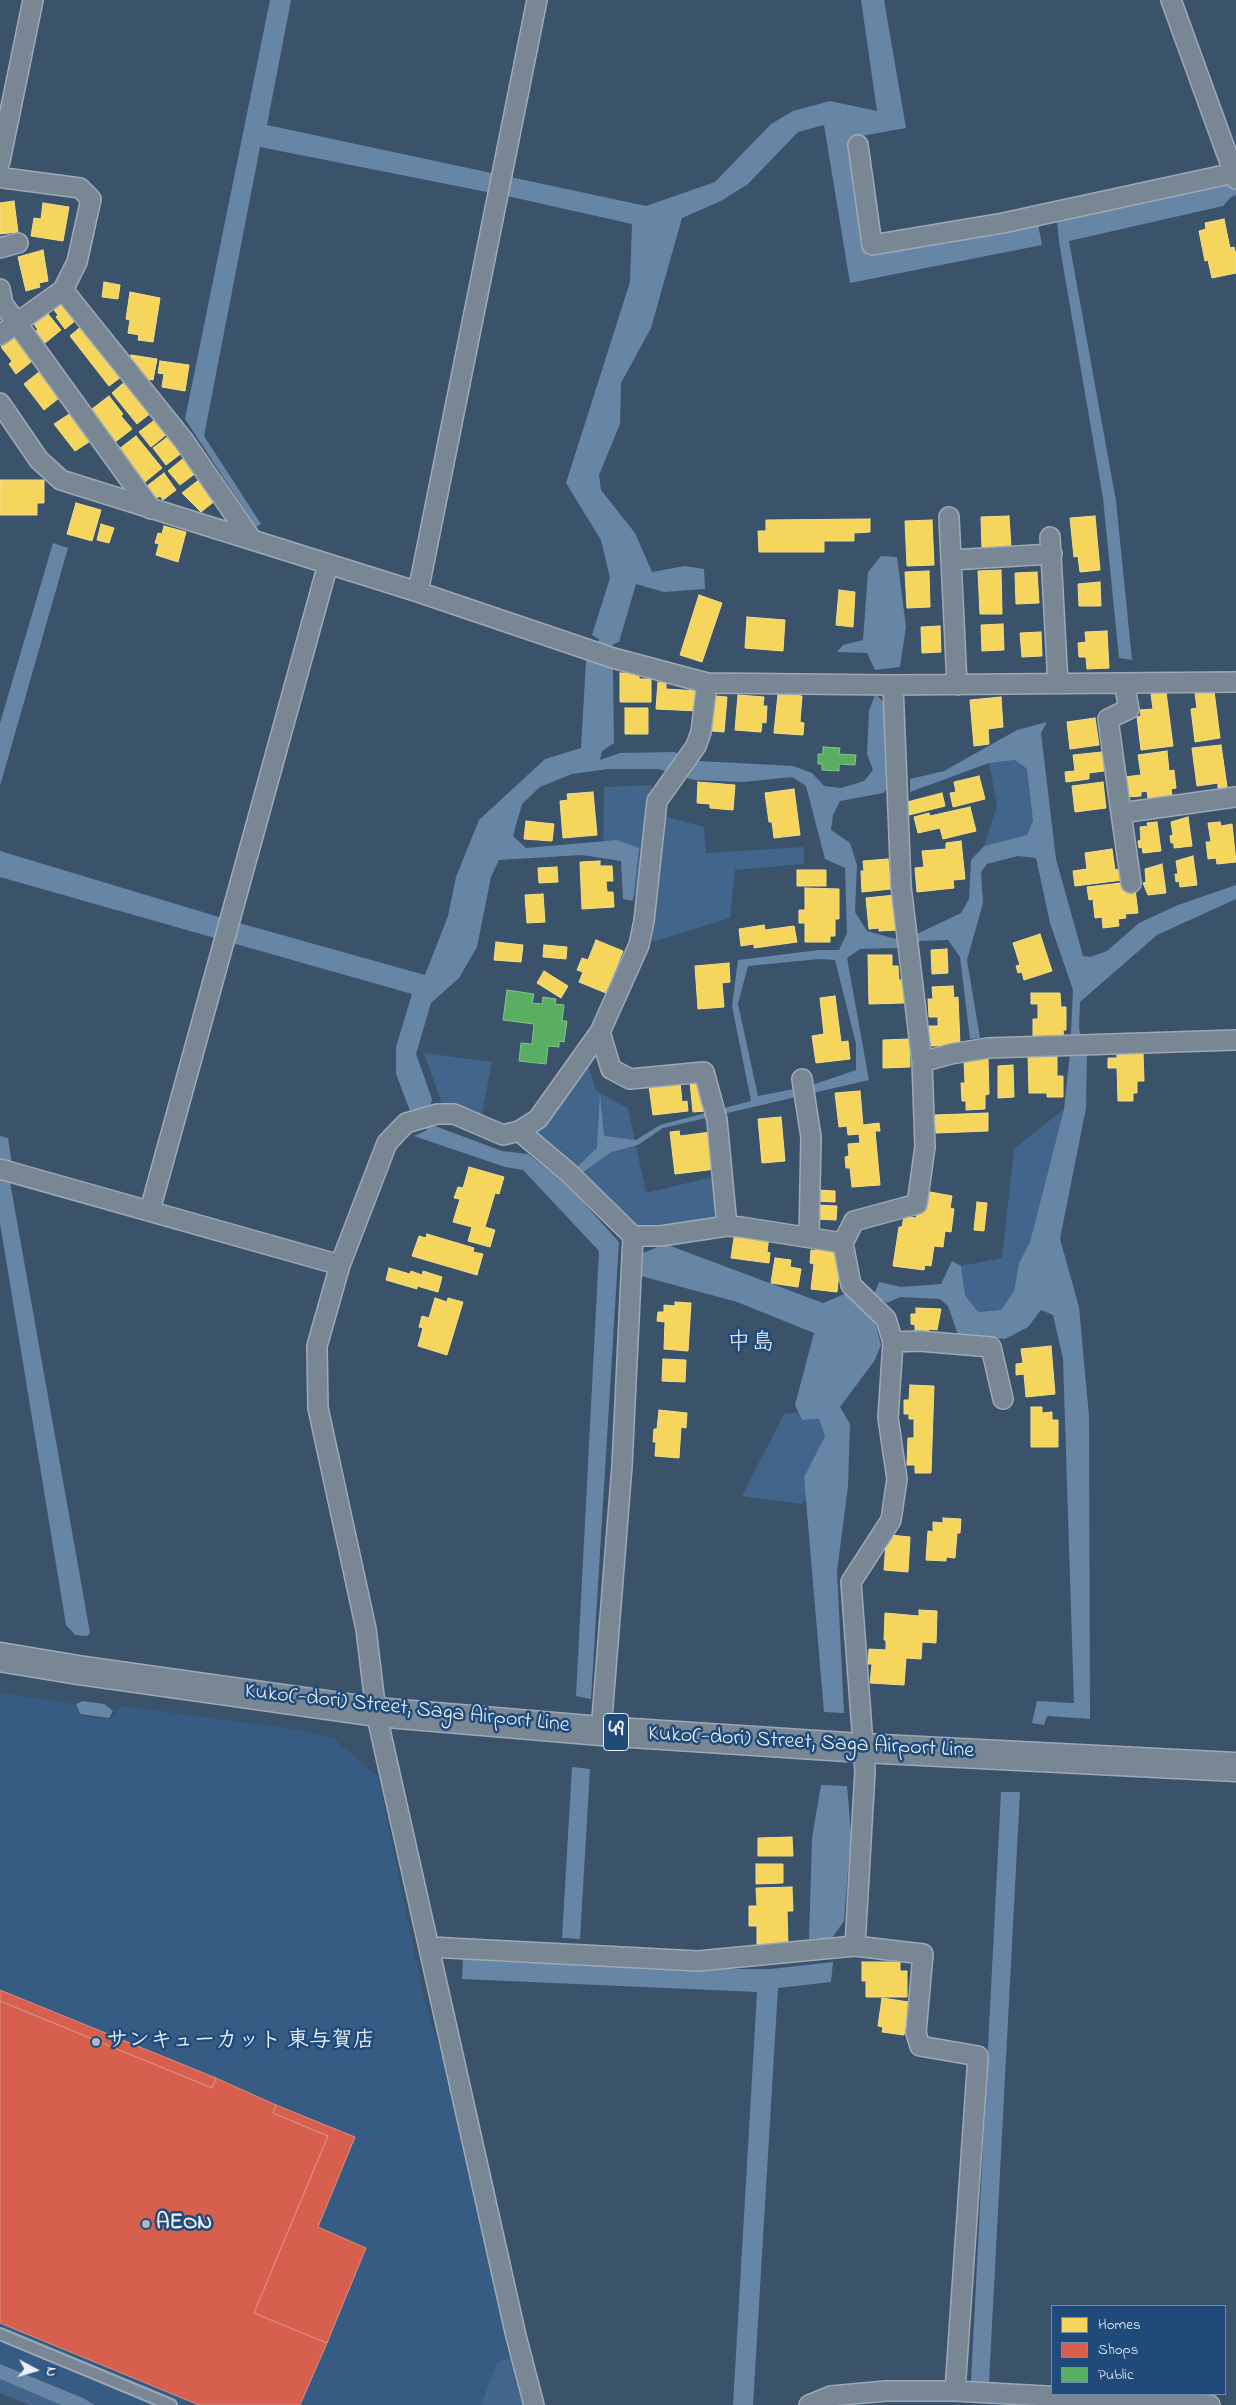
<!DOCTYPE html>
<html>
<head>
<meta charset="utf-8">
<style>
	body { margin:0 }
	#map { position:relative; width:1236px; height:2405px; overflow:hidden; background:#3b526b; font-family:"Indie Flower",sans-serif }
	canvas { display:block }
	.legend { position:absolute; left:1051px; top:2305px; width:175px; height:90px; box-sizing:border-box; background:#1f4a7a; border:1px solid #6f8dac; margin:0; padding:6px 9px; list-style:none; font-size:15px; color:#e8f1f8 }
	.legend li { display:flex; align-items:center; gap:10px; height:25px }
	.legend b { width:25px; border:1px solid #6f8dac }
	.north { position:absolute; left:10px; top:2345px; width:50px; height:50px; -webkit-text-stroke:4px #1f4a7a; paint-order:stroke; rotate:96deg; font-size:14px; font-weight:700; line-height:20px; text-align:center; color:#e8f1f8 }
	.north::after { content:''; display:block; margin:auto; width:18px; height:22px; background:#e8f1f8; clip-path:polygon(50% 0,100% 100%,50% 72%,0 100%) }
</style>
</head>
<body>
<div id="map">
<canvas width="1236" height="2405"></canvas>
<ul class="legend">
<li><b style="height:14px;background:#f6d55c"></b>Homes</li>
<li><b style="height:14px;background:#d6604d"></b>Shops</li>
<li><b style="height:14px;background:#5aae61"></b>Public</li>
</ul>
<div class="north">N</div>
</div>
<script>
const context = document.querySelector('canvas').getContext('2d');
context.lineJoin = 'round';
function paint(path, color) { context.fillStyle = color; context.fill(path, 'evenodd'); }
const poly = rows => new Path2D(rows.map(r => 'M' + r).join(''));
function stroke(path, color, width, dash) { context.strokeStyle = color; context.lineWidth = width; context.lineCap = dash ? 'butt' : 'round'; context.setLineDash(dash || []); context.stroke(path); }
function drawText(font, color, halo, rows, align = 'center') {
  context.font = font + ' "Indie Flower","Klee One",sans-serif'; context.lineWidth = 5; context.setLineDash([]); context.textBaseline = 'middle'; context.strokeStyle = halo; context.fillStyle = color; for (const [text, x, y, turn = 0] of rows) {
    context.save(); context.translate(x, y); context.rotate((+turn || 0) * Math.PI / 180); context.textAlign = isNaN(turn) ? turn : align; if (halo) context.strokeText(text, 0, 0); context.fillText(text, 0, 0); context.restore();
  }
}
paint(poly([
	[0,1693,74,1704,80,1716,110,1719,121,1706,299,1730,334,1739,378,1777,424,1999,459,2111,513,2357,497,2362,481,2405,95,2405,83,2398,0,2364]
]), '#365c84');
paint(poly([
	[1015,760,1027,769,1033,821,1027,835,984,846,997,806,989,763],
	[652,785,650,812,704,827,706,853,804,847,804,864,735,870,730,918,652,942,654,897,630,895,631,856,603,848,604,787],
	[424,1053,492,1062,482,1114,442,1104],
	[588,1064,596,1091,628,1108,646,1193,712,1177,715,1220,637,1231,579,1166,535,1136],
	[1064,1109,1030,1242,1019,1263,1014,1291,1001,1310,978,1312,965,1295,961,1266,1002,1258,1014,1149],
	[798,1412,802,1420,819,1419,825,1436,804,1477,806,1499,801,1504,742,1496,784,1414],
	[513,2357,524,2405,481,2405,497,2362],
	[0,2379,61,2405,30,2405,0,2393]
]), '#42658c');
paint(poly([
	[270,0,291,0,267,125,646,206,715,182,771,124,793,111,830,101,877,111,861,0,884,0,906,128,850,138,868,256,1038,224,1042,245,850,283,824,125,798,132,748,184,721,201,682,218,651,328,621,383,620,424,599,475,601,490,635,533,652,572,685,566,704,569,705,589,664,592,636,584,619,642,613,644,607,662,613,670,614,743,602,751,600,760,620,753,674,752,700,761,793,766,812,773,824,786,841,788,864,781,873,770,867,754,869,711,875,694,886,704,886,778,893,784,883,793,840,801,833,815,831,830,850,843,857,865,855,912,867,931,896,939,919,933,961,913,969,899,971,860,984,846,1027,835,1033,821,1027,769,1015,760,989,763,910,792,910,779,944,771,1017,730,1047,722,1041,733,1056,859,1083,956,1090,957,1107,951,1139,923,1178,905,1236,885,1236,899,1157,935,1080,1002,1079,1028,1083,1051,1087,1052,1086,1108,1060,1239,1079,1307,1089,1416,1090,1719,1047,1716,1044,1725,1032,1723,1037,1701,1074,1703,1063,1359,1053,1315,1041,1310,1028,1327,1005,1339,958,1335,948,1306,940,1299,900,1297,887,1303,874,1295,879,1282,901,1287,941,1284,952,1261,961,1266,965,1295,978,1312,1001,1310,1014,1291,1019,1263,1030,1242,1064,1109,1070,1053,1073,990,1050,923,1036,858,1018,856,987,864,981,872,983,903,967,960,980,1038,970,1039,960,957,948,940,921,941,898,948,860,949,847,958,869,1080,663,1128,638,1145,611,1152,578,1176,574,1170,597,1148,600,1094,604,1136,636,1140,660,1125,751,1101,732,1006,738,960,819,950,839,950,847,933,845,868,825,859,806,786,792,777,743,782,694,780,659,769,608,769,572,774,540,787,522,804,513,836,526,848,617,840,639,848,633,901,623,899,621,861,582,855,499,860,491,877,477,947,459,978,431,1003,416,1054,432,1099,430,1107,435,1126,502,1151,528,1154,571,1189,619,1242,591,1699,576,1696,599,1251,523,1170,505,1167,414,1136,427,1130,423,1113,410,1111,396,1074,396,1047,412,994,0,877,0,851,239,923,425,975,448,916,456,877,479,820,545,759,581,748,586,661,592,659,599,639,592,635,610,578,601,540,566,483,630,282,632,224,507,196,260,147,204,436,261,524,256,527,185,419],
	[819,959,835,960,856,1044,856,1070,809,1086,758,1096,738,1004,748,966],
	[1236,184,1236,195,1231,197,1223,206,1069,241,1116,501,1132,660,1119,658,1103,498,1059,242,1057,220,1215,187],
	[53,543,68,548,0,786,0,723],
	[881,556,897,557,906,627,900,667,875,670,867,653,837,652,843,645,863,640,868,572],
	[0,1136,8,1138,12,1164,0,1162],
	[0,1180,10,1182,90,1633,87,1636,75,1635,66,1625,0,1223],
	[665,1244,823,1303,847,1293,876,1325,881,1345,875,1360,840,1407,850,1424,848,1487,837,1571,844,1713,824,1712,804,1477,825,1436,819,1419,802,1420,795,1405,814,1333,737,1302,641,1276,643,1253],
	[83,1701,104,1704,113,1711,109,1718,80,1714,76,1704],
	[572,1767,590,1769,580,1939,562,1938],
	[821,1785,847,1786,851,1834,844,1921,832,1938,809,1939,812,1838],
	[1001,1792,1020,1792,989,2382,971,2382],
	[463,1956,696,1969,771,1969,833,1962,831,1982,778,1988,753,2405,733,2405,757,1992,462,1979],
	[0,2364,83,2398,95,2405,61,2405,0,2379]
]), '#6785a4');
const homes = poly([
	[14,201,18,232,0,234,0,203,14,201],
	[43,203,69,207,63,241,31,236,34,218,41,219,43,203],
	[1224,219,1230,248,1234,247,1236,255,1236,273,1212,278,1208,260,1205,261,1199,231,1206,229,1205,223,1224,219],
	[43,250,48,281,39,283,40,287,26,291,18,257,43,250],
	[104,282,120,285,118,299,102,297,104,282],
	[130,292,160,298,153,342,138,340,139,335,128,333,130,320,126,319,130,292],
	[68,299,81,316,65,329,56,317,58,315,54,310,68,299],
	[48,314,61,330,45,343,36,331,38,330,34,324,48,314],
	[85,323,125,374,109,386,70,336,85,323],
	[17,334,36,358,16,374,9,364,12,361,1,347,17,334],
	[131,355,157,359,153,380,138,378,140,367,129,365,131,355],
	[160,361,189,365,185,391,162,387,164,374,158,373,160,361],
	[44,368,64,394,44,410,24,384,44,368],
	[127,380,152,412,137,424,112,393,127,380],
	[109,396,123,414,121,416,132,429,114,443,92,409,109,396],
	[74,411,92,440,75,451,54,424,74,411],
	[156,419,167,434,151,447,139,432,156,419],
	[170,435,183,452,166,465,153,448,170,435],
	[136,436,162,468,145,482,119,449,136,436],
	[185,457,197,472,180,485,168,471,185,457],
	[164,473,176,490,163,500,160,496,157,498,147,486,164,473],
	[200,479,216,500,201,512,182,493,200,479],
	[0,480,44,480,44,503,37,503,37,515,0,515,0,480],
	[76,503,101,510,92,541,67,534,76,503],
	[1009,516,1011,547,982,549,981,517,1009,516],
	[1095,516,1100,570,1080,572,1078,556,1074,557,1070,518,1095,516],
	[870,519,870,532,854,533,854,541,824,541,824,552,759,552,758,531,766,531,766,520,870,519],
	[932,520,934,565,907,566,905,521,932,520],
	[101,524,114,528,109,543,97,540,101,524],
	[164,526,186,532,178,562,156,555,159,544,155,543,158,533,162,534,164,526],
	[1001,570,1002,614,980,614,978,571,1001,570],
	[929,571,930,607,907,608,905,572,929,571],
	[1037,572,1039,603,1016,604,1015,573,1037,572],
	[1100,582,1101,606,1079,606,1078,584,1100,582],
	[839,590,855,592,853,627,836,625,839,590],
	[699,595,722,603,702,662,680,655,699,595],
	[747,617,785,620,783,651,745,648,747,617],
	[1003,624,1004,650,982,651,981,625,1003,624],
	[940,626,941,652,922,653,921,627,940,626],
	[1107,631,1109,668,1087,669,1086,657,1079,657,1078,643,1086,642,1085,632,1107,631],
	[1041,632,1042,656,1022,657,1020,633,1041,632],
	[620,673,639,673,639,679,651,679,651,702,620,702,620,673],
	[658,682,666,683,666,689,699,691,698,711,656,709,658,682],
	[1214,691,1220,738,1195,742,1191,709,1197,708,1195,693,1214,691],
	[1166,692,1173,746,1141,750,1137,717,1141,716,1140,710,1153,709,1151,694,1166,692],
	[778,694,802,696,800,722,804,723,803,735,774,733,778,694],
	[738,695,764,697,763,706,767,706,766,723,762,722,761,732,735,730,738,695],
	[715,696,727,697,724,732,712,731,715,696],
	[1001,697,1003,727,988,729,989,744,974,746,970,700,1001,697],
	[625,708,648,708,648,734,625,734,625,708],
	[1095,718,1099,745,1070,749,1067,722,1095,718],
	[1221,745,1227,787,1218,788,1218,783,1197,786,1192,748,1221,745],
	[1167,751,1169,771,1174,770,1176,788,1171,789,1172,795,1148,798,1147,791,1141,792,1141,796,1127,797,1124,777,1141,775,1138,755,1167,751],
	[1102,752,1104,771,1089,773,1089,779,1066,782,1065,772,1075,771,1073,755,1102,752],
	[979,776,985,799,953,807,950,793,956,792,954,782,979,776],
	[698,782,735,785,733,810,710,808,710,804,697,803,698,782],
	[1103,782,1106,808,1075,812,1072,786,1103,782],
	[794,789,800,835,774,838,772,822,769,822,765,793,794,789],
	[593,792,597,835,563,838,560,801,568,800,567,794,593,792],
	[942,793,945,806,909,815,907,802,942,793],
	[970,807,976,831,943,839,940,828,918,833,914,817,929,813,930,816,970,807],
	[1188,817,1192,846,1174,848,1174,843,1171,843,1170,836,1173,835,1171,822,1188,817],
	[526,821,554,824,552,841,524,839,526,821],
	[1157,822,1161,851,1143,853,1142,847,1139,848,1138,841,1141,840,1140,827,1148,826,1147,823,1157,822],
	[1220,822,1221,826,1232,824,1236,862,1217,864,1216,858,1208,859,1206,842,1211,842,1208,823,1220,822],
	[961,841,965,879,953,880,954,888,917,892,915,868,924,867,922,851,946,849,946,843,961,841],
	[1112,849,1115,870,1120,869,1122,880,1075,886,1073,871,1087,869,1085,853,1112,849],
	[1193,856,1197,885,1180,887,1179,881,1176,882,1175,874,1178,874,1176,861,1193,856],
	[888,859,891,889,862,892,861,871,864,871,863,861,888,859],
	[600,861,600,866,612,866,613,881,606,881,607,892,613,892,614,907,582,909,580,862,600,861],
	[1162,864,1166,893,1148,895,1143,883,1146,882,1145,869,1162,864],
	[557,867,558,882,539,883,538,868,557,867],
	[797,870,826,870,826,886,797,886,797,870],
	[1121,883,1122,891,1135,889,1138,913,1125,914,1126,918,1118,919,1119,926,1103,928,1102,917,1095,918,1093,899,1089,900,1087,887,1121,883],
	[805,888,839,889,839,919,835,919,835,936,830,936,830,942,805,942,805,923,799,923,799,910,805,910,805,888],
	[543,894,545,922,527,923,525,895,543,894],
	[895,895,898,930,879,931,879,928,869,929,866,898,895,895],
	[764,925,765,930,794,926,797,942,754,948,754,944,741,946,739,929,764,925],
	[1040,934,1052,971,1024,980,1022,972,1018,973,1016,966,1020,965,1013,943,1040,934],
	[596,940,623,951,606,993,579,982,583,972,577,970,582,958,588,960,596,940],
	[496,942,523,945,521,962,494,960,496,942],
	[544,945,567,947,566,959,543,957,544,945],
	[947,949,948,973,932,974,931,950,947,949],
	[868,955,892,955,892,966,898,966,899,980,903,980,904,1003,869,1004,868,955],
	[729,963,730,982,722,983,724,1007,698,1009,695,966,729,963],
	[544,971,568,986,561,998,537,983,544,971],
	[953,986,954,998,958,997,960,1045,931,1046,929,1026,938,1026,938,1017,929,1017,928,999,933,999,932,987,953,986],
	[1031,993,1060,993,1061,1007,1066,1007,1066,1030,1063,1030,1064,1042,1033,1042,1033,1019,1038,1019,1038,1004,1031,1004,1031,993],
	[835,996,841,1042,848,1041,850,1059,816,1063,812,1036,824,1034,820,998,835,996],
	[909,1039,910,1067,883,1068,883,1040,909,1039],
	[1117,1052,1143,1052,1144,1081,1137,1081,1137,1093,1133,1093,1133,1101,1118,1101,1117,1068,1108,1068,1108,1058,1117,1058,1117,1052],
	[1028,1055,1057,1055,1057,1076,1063,1076,1063,1097,1047,1097,1047,1093,1029,1093,1028,1055],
	[988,1059,989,1094,985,1095,985,1109,966,1110,966,1101,962,1101,961,1083,965,1083,964,1060,988,1059],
	[1013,1065,1014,1097,998,1098,998,1066,1013,1065],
	[703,1080,706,1111,693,1112,690,1082,703,1080],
	[680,1082,682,1102,687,1101,688,1111,653,1115,649,1086,680,1082],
	[860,1091,863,1125,879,1123,880,1131,875,1131,880,1185,852,1187,850,1168,846,1168,845,1157,849,1156,848,1144,860,1143,859,1134,848,1135,847,1126,839,1127,835,1093,860,1091],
	[988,1113,988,1131,936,1133,935,1115,988,1113],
	[781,1117,785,1161,762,1163,758,1119,781,1117],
	[679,1131,680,1136,711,1132,716,1169,675,1174,670,1132,679,1131],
	[469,1167,504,1177,499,1194,495,1193,485,1227,495,1230,490,1247,468,1241,472,1227,453,1222,460,1199,454,1198,458,1187,463,1188,469,1167],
	[818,1190,835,1191,835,1202,817,1201,818,1190],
	[930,1192,952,1196,950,1208,954,1209,951,1232,945,1231,943,1247,934,1246,931,1266,925,1265,924,1270,893,1266,899,1227,902,1227,904,1216,916,1218,918,1211,924,1212,925,1206,928,1206,930,1192],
	[977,1202,987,1203,984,1231,974,1230,977,1202],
	[816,1205,837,1206,836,1220,815,1219,816,1205],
	[735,1231,769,1236,767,1252,770,1253,769,1263,731,1258,735,1231],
	[427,1234,474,1248,473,1252,483,1254,477,1275,412,1256,419,1236,426,1238,427,1234],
	[816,1247,837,1249,836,1261,840,1262,837,1292,811,1289,814,1264,810,1263,811,1250,815,1251,816,1247],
	[775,1258,791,1260,790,1267,801,1269,798,1287,771,1283,775,1258],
	[389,1268,410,1274,411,1271,422,1275,423,1271,442,1277,438,1292,417,1286,417,1289,386,1280,389,1268],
	[435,1298,447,1302,448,1298,463,1302,447,1355,418,1346,423,1328,419,1327,422,1316,429,1318,435,1298],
	[675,1302,691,1303,688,1351,664,1349,665,1322,657,1321,658,1312,664,1312,664,1305,675,1306,675,1302],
	[916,1308,941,1309,937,1330,929,1329,928,1334,915,1333,915,1325,911,1324,911,1314,916,1314,916,1308],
	[1051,1346,1055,1394,1026,1397,1024,1374,1016,1375,1016,1364,1023,1363,1021,1349,1051,1346],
	[663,1359,686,1360,685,1382,662,1381,663,1359],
	[910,1385,934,1386,931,1473,915,1473,915,1465,907,1465,908,1438,914,1438,914,1419,909,1419,909,1414,904,1414,904,1400,909,1400,910,1385],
	[1031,1407,1042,1407,1042,1413,1052,1412,1052,1420,1058,1420,1058,1447,1031,1447,1031,1407],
	[659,1410,687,1413,686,1428,681,1427,679,1458,655,1456,656,1442,653,1442,654,1429,657,1429,659,1410],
	[943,1518,961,1519,960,1533,957,1533,955,1558,946,1557,946,1561,926,1560,928,1531,933,1532,933,1522,943,1523,943,1518],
	[890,1535,910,1537,908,1572,884,1570,886,1543,889,1544,890,1535],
	[919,1610,937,1611,936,1643,922,1642,921,1659,906,1658,904,1685,870,1683,872,1664,868,1664,869,1649,886,1650,886,1640,884,1640,885,1613,919,1616,919,1610],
	[792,1837,793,1856,758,1856,758,1838,792,1837],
	[756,1864,783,1864,783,1883,756,1884,756,1864],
	[792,1887,793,1911,787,1911,788,1946,757,1946,757,1926,749,1926,749,1906,757,1906,756,1888,792,1887],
	[862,1962,900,1962,900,1971,907,1971,907,1997,866,1997,866,1981,862,1981,862,1962],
	[882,1998,909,2002,904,2035,882,2032,883,2027,878,2026,882,1998]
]);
paint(homes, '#f6d55c');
stroke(homes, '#f2dd8b', 1);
const shops = poly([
	[0,1990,216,2078,212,2088,0,2001,0,1990],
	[0,2001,212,2088,216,2078,276,2105,273,2113,328,2136,254,2313,327,2343,300,2405,199,2405,0,2323,0,2001],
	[276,2105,355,2137,318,2227,366,2248,327,2343,254,2313,328,2136,273,2113,276,2105]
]);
paint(shops, '#d6604d');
stroke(shops, '#db8c80', 1);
const public = poly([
	[823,747,840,748,839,754,856,755,855,765,839,764,839,771,822,770,822,764,818,764,818,754,823,754,823,747],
	[507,990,534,994,532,1003,542,1004,543,997,556,999,555,1004,564,1005,562,1021,567,1021,564,1042,559,1041,559,1047,548,1046,546,1064,519,1061,521,1043,532,1044,534,1024,503,1020,507,990]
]);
paint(public, '#5aae61');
stroke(public, '#85c28e', 1);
const service = poly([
	[0,2334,171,2405]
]);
const minor = poly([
	[1171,0,1236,179],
	[858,145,872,245,1003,223,1234,173],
	[0,161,33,0],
	[0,173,4,178,80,188,91,199,77,262,63,290,0,335],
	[0,248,18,243],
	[0,289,3,304,151,509],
	[63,290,184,441,252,540],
	[0,403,39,460,61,480,418,592,613,658,707,683,893,685,1236,682],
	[949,517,957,685],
	[1050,537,1058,684],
	[951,560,1052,554],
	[418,592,537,0],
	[1124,683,1129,709,1108,719,1121,813,1236,797],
	[1121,813,1131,883],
	[600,1032,611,1069,630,1079,704,1072,717,1120,727,1226],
	[922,1062,951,1054,988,1048,1236,1040],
	[802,1079,811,1137,809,1237],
	[519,1131,538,1119,600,1032,639,945,644,921,657,801,696,746,701,732,707,683],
	[0,1169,340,1265],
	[150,1210,328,564],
	[893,1342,919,1341,991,1347,1003,1399],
	[601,1731,622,1466,633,1236],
	[855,1946,923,1954,916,2033,920,2046,978,2056,955,2391],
	[430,1947,698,1961,855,1946,865,1771,851,1582,891,1520,897,1479,888,1418,893,1342,886,1319,851,1285,843,1243],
	[534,2405,516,2336,376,1712,366,1629,318,1408,317,1346,340,1265,387,1143,406,1123,437,1114,454,1114,503,1135,519,1131,570,1174,633,1236,661,1236,727,1226,741,1227,843,1243,854,1221,917,1204,925,1147,922,1062,901,886,893,685],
	[809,2405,831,2396,886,2391,955,2391,1210,2405]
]);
const primary = poly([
	[0,1657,78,1670,376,1712,601,1731,862,1748,1236,1767]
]);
stroke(service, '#9da9b6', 14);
stroke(minor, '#9da9b6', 22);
stroke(primary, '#9da9b6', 31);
stroke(service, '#798694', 10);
stroke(minor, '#798694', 19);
stroke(primary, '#798694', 28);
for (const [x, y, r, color] of [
	[96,2042,5,"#abb9c7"],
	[146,2224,5,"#abb9c7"]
]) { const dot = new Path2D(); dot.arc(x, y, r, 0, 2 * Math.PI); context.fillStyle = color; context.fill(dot); stroke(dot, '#1f4a7a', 2); }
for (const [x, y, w] of [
	[616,1732,25]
]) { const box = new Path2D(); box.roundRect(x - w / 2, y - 18.5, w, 37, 4); context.fillStyle = '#1f4a7a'; context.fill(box); stroke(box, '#e8f1f8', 1); }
drawText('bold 21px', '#e8f1f8', null, [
	["49",616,1732]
]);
drawText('22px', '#e8f1f8', '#1f4a7a', [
	["Kuko(-dori) Street, Saga Airport Line",407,1710,6],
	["Kuko(-dori) Street, Saga Airport Line",811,1744,3]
]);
drawText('bold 22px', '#e8f1f8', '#1f4a7a', [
	["サンキューカット 東与賀店",106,2042],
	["AEON",156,2224]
], 'left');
drawText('24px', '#e8f1f8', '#1f4a7a', [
	["中島",751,1345]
]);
</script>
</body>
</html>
